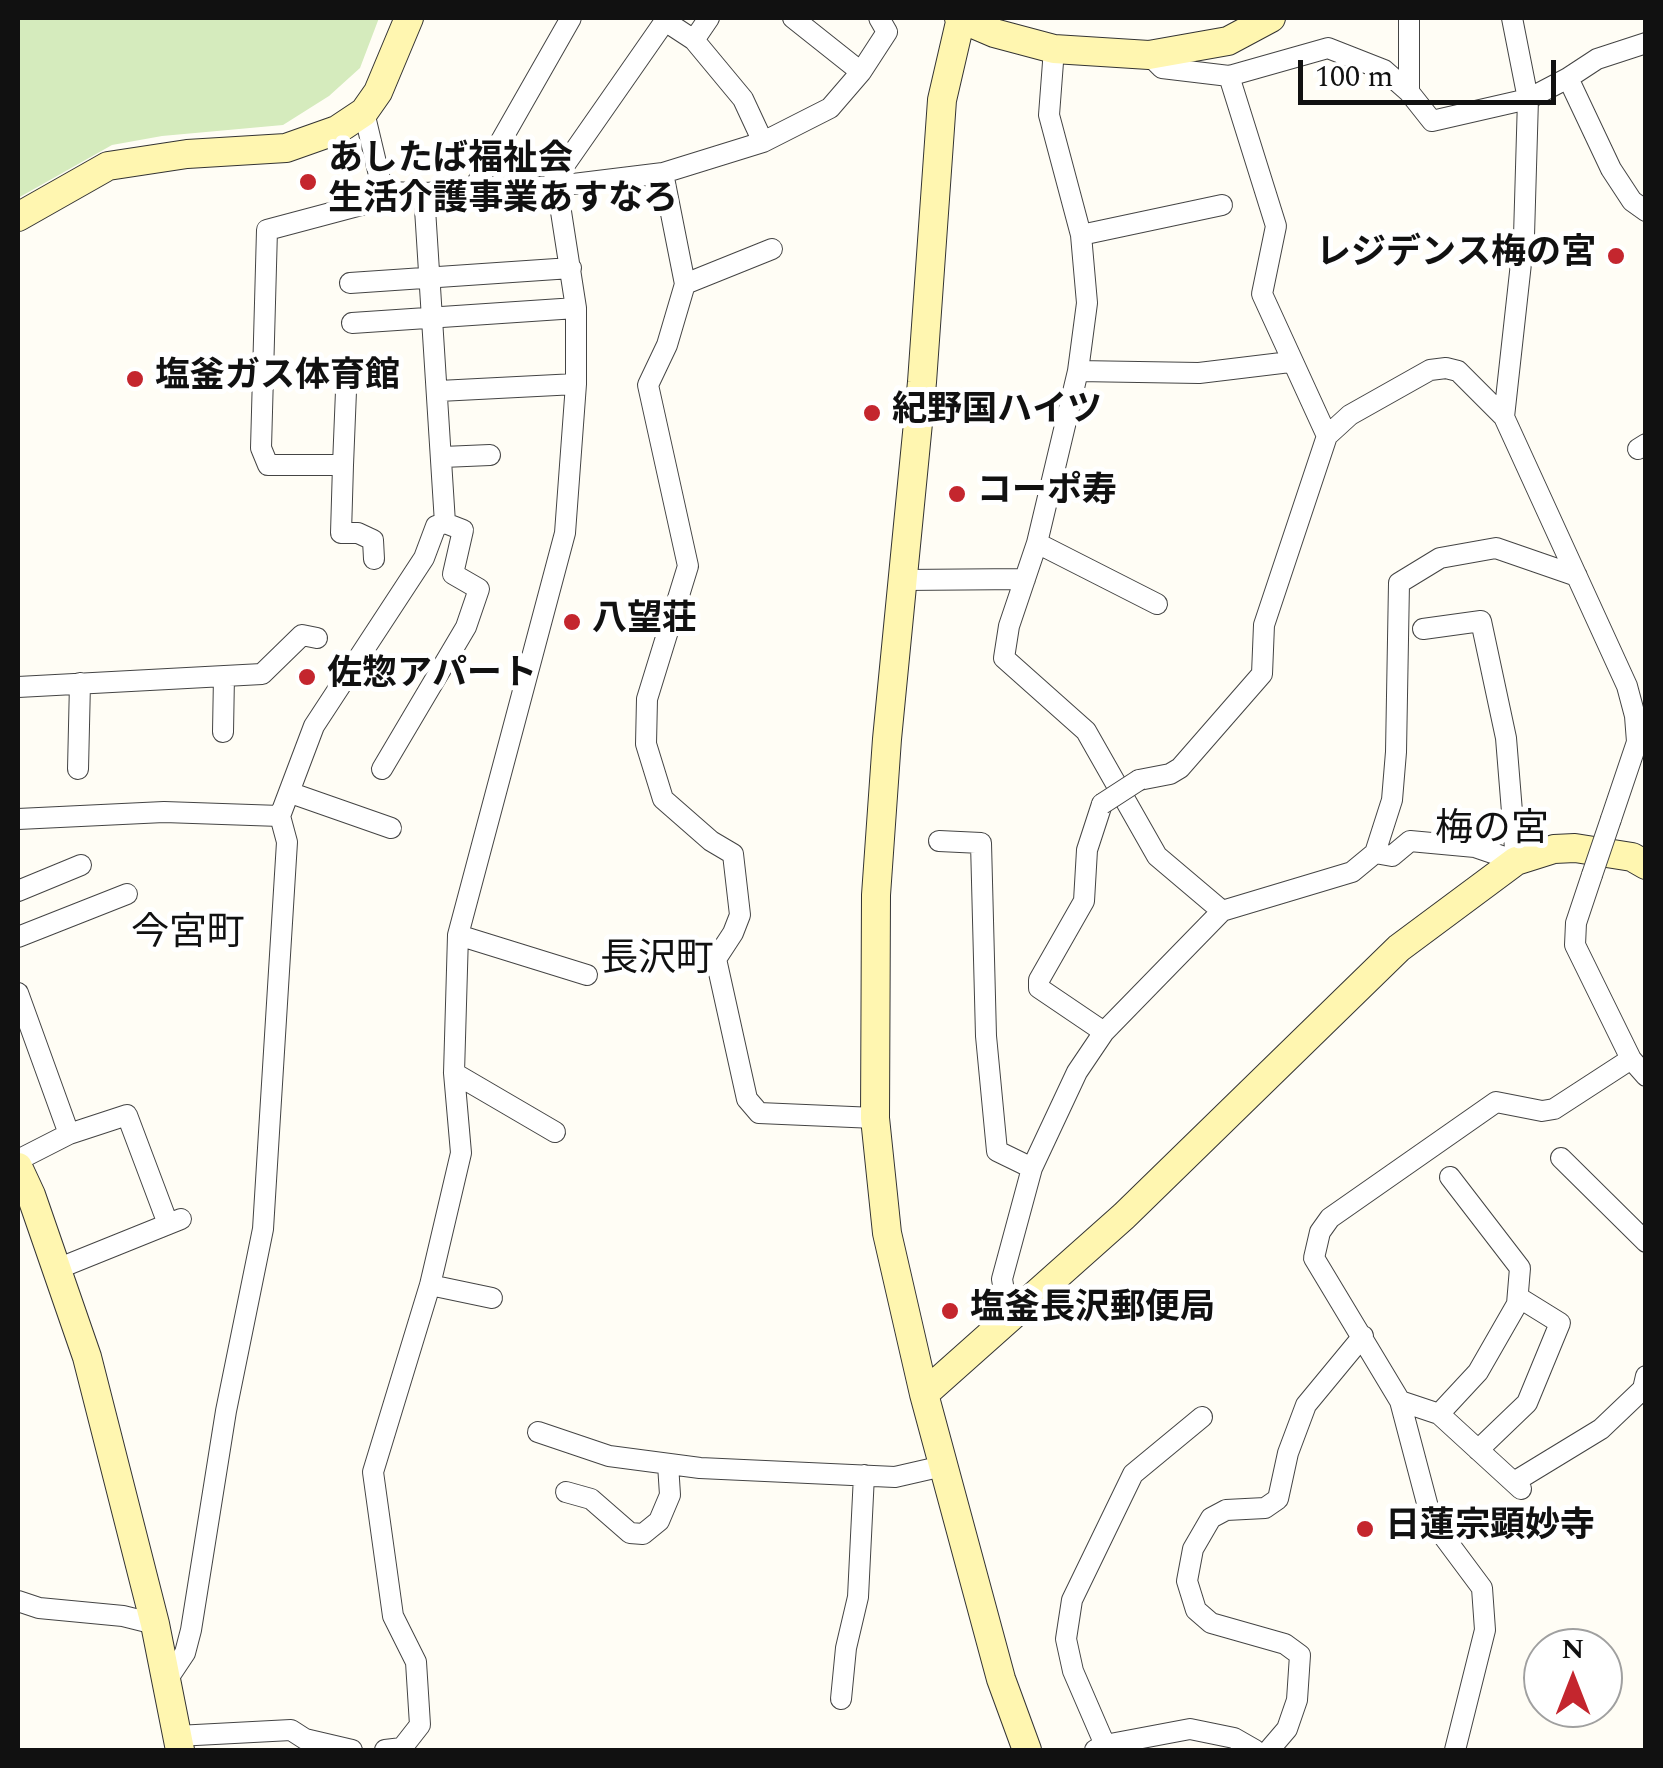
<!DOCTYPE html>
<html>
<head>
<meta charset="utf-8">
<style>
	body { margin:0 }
	#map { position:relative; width:1663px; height:1768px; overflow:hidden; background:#fffdf5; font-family:Spectral,serif }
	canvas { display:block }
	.frame { position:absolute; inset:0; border:20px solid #111; pointer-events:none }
	.north { position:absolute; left:1523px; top:1628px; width:100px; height:100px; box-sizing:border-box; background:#fff; border:2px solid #a0a0a0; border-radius:50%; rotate:0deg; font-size:28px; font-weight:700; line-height:40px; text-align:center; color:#111 }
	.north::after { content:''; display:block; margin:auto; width:35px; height:45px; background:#c4262e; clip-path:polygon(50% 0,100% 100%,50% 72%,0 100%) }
	.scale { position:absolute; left:1298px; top:60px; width:258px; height:45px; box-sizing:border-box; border:5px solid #111; border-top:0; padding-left:12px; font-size:30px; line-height:35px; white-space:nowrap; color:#111; -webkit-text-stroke:8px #fff; paint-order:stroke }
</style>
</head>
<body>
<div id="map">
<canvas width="1663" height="1768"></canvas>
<div class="frame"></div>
<div class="north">N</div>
<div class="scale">100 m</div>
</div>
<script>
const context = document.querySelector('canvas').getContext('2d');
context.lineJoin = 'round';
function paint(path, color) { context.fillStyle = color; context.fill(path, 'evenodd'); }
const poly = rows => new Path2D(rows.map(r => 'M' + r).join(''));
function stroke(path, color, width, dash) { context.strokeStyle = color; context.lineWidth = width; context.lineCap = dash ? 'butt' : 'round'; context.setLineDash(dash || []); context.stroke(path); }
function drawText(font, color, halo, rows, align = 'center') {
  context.font = font + ' Spectral,"Noto Sans JP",serif'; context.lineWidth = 10; context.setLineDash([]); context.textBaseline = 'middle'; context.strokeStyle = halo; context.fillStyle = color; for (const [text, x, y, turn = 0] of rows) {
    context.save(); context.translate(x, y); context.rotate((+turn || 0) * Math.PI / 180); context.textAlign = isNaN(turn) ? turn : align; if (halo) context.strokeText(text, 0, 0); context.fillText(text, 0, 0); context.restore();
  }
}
paint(poly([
	[18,18,379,18,360,68,329,96,283,125,162,136,112,145,18,198]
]), '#d5ebbd');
const street = poly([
	[793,18,861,72],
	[694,40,709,18],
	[1646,43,1597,59,1568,78,1611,169,1632,201,1646,211],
	[1054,49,1049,115,1081,235,1087,303,1078,371,1037,543,1009,626,1004,658,1086,731,1157,856,1222,911],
	[1149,55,1162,68,1229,76,1328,48,1384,70,1409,92,1432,121,1528,99,1568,78],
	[1229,76,1276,226,1262,294,1327,436],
	[1409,92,1409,18],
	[364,112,383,192,424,193,557,186,663,173,763,142,830,108,861,72,887,32,879,18],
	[663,173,685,284,667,345,648,385,688,566,647,699,646,744,663,799,711,841,733,854,740,915,733,933,716,959,747,1099,759,1113,875,1118],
	[550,186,665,21,694,40,743,99,763,142],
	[473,190,571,18],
	[1081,235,1222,205],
	[350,283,571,268],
	[685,284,772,249],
	[352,323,576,308],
	[1078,371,1199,373,1290,362],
	[346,391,343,465,268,465,261,448,267,230,376,201,383,192],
	[439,391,576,384],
	[1504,417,1524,236,1528,99,1512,18],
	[1638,449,1646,444],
	[443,457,490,455],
	[343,465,341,533,358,533,373,540,374,559],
	[1037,543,1157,604],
	[903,580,1025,579],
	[18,687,262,674,302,635,317,638],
	[223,732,224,676],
	[78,769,80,683],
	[382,769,466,627,479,589,453,574,463,530,445,523],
	[1139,780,1170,774,1180,768,1262,674,1264,625,1327,436,1350,415,1430,370,1446,368,1458,371,1504,417,1627,686,1635,716,1637,742,1611,819],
	[291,793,391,828],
	[1102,804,1087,850,1084,901,1039,980,1039,988,1104,1032],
	[18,819,164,812,280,816],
	[939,841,981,843,986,1036,997,1151,1032,1168],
	[1375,853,1392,856,1410,841,1475,847,1516,861,1506,738,1481,621,1423,629],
	[1592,875,1576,923,1575,945,1631,1059,1646,1076],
	[18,891,81,865],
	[458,935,587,975],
	[18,937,127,894],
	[18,993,69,1134],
	[454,1073,555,1132],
	[1561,1158,1646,1242],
	[18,1160,69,1134,127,1115,168,1224],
	[57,1269,181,1219],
	[430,1285,492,1298],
	[1009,1321,1002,1279,1032,1168,1077,1072,1104,1032,1222,911,1352,872,1375,853,1392,800,1396,752,1399,583,1440,558,1496,548,1577,576],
	[1400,1401,1439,1414,1521,1489],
	[1439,1414,1478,1372,1517,1304,1520,1268,1450,1177],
	[538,1432,609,1456,700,1468,895,1477,943,1466],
	[1478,1450,1527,1403,1560,1323,1518,1297],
	[1514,1482,1601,1429,1643,1389,1646,1376],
	[566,1492,591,1499,630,1533,643,1534,659,1521,670,1495,668,1464],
	[18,1601,39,1608,123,1616,155,1624],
	[167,1680,185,1653,191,1630,226,1411,263,1229,287,842,280,816,314,726,424,558,436,526,445,523,424,193],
	[841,1699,846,1648,858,1597,864,1475],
	[177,1736,291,1730,305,1739,352,1750],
	[1105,1745,1073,1671,1066,1639,1072,1600,1133,1474,1202,1417],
	[385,1750,402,1748,420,1725,416,1662,393,1616,373,1472,430,1285,461,1153,454,1073,458,935,565,533,576,384,576,308,557,186],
	[1095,1750,1105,1745,1190,1729,1234,1738,1255,1750],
	[1269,1750,1287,1729,1297,1700,1300,1655,1285,1644,1211,1623,1196,1610,1187,1581,1193,1549,1211,1518,1226,1510,1265,1508,1278,1499,1288,1453,1306,1405,1363,1336],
	[1455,1750,1485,1630,1482,1588,1441,1533,1428,1507,1400,1401,1314,1258,1320,1232,1330,1218,1496,1102,1542,1111,1554,1109,1631,1059]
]);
const secondary = poly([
	[959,18,994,33,1054,49,1149,55,1228,41,1271,18],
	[961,18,942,100,922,382,887,739,876,895,875,1118,887,1233,924,1394,1001,1679,1027,1750],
	[18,217,108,166,187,154,286,148,337,130,364,112,378,92,409,18],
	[18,1167,31,1195,87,1357,155,1624,180,1750],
	[924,1394,1124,1216,1399,948,1516,861,1554,849,1575,848,1632,857,1646,865]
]);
stroke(street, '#444', 22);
stroke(secondary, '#333', 30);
stroke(street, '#fff', 20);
stroke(secondary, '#fff6b0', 28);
const streetBridge = poly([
	[1102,804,1139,780],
	[1592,875,1611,819]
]);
stroke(streetBridge, '#444', 22, []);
stroke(streetBridge, '#fff', 20);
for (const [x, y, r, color] of [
	[308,182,10,"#c4262e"],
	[1616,256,10,"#c4262e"],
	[135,379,10,"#c4262e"],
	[872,413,10,"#c4262e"],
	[957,494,10,"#c4262e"],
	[572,622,10,"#c4262e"],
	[307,677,10,"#c4262e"],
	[950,1311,10,"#c4262e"],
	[1365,1529,10,"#c4262e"]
]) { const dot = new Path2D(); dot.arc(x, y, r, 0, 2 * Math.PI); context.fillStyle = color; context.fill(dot); stroke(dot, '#fff', 4); }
drawText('bold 35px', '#111', '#fff', [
	["あしたば福祉会",328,162],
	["生活介護事業あすなろ",328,202],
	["レジデンス梅の宮",1596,256,"right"],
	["塩釜ガス体育館",155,379],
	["紀野国ハイツ",892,413],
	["コーポ寿",977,494],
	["八望荘",592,622],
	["佐惣アパート",327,677],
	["塩釜長沢郵便局",970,1311],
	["日蓮宗顕妙寺",1385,1529]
], 'left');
drawText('38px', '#111', '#fff', [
	["梅の宮",1492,833],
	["今宮町",188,937],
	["長沢町",657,963]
]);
</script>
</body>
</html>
